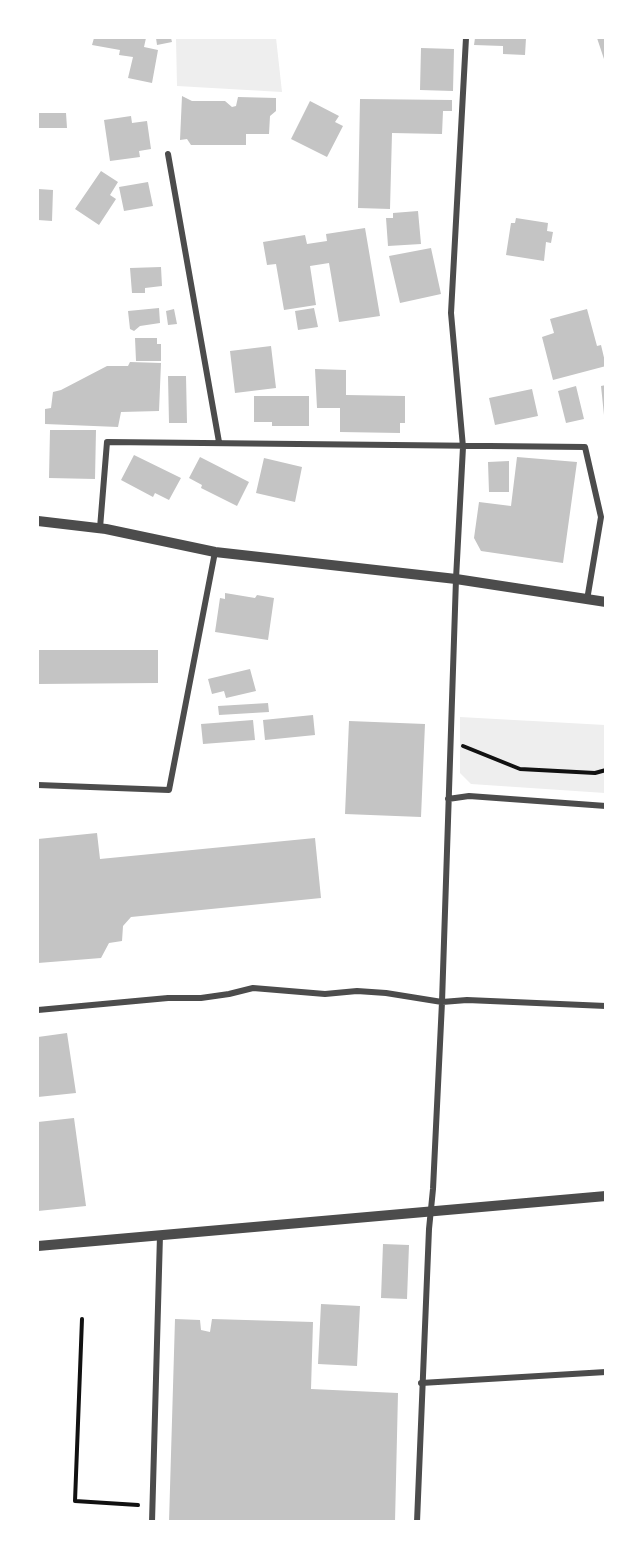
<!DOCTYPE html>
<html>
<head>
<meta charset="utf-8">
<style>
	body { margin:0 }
	#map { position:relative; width:643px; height:1559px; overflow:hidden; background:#fff; font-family:"Zilla Slab",serif }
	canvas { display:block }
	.frame { position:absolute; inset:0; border:39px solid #fff; pointer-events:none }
</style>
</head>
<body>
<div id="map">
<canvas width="643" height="1559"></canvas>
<div class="frame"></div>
</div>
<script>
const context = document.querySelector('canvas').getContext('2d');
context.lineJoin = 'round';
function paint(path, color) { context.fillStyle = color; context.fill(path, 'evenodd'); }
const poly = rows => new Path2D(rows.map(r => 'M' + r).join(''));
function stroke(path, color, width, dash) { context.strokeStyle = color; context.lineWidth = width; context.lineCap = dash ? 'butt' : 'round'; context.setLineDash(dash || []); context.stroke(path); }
paint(poly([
	[176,38,276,38,282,92,177,86],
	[460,717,605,725,605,793,471,784,460,773]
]), '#eee');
paint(poly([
	[94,38,146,38,144,47,158,50,152,83,128,78,133,57,119,55,120,50,92,45],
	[156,38,171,38,172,42,157,45],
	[475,38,526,38,525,55,503,54,503,46,474,45],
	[597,38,606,38,606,62,605,62],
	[421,48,454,49,453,91,420,90],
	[182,96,192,101,225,101,232,107,236,106,238,97,276,98,276,111,270,116,269,134,246,134,246,145,191,145,187,139,180,140],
	[360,99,452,100,452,111,443,111,442,134,392,133,390,209,358,208],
	[310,101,339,116,335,122,343,126,327,157,291,139],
	[38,113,66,113,67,128,38,128],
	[131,116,132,123,147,121,151,149,139,151,140,157,110,161,104,120],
	[101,171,118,182,110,195,116,199,99,225,75,209],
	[148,182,153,206,124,211,119,187],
	[38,189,53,190,52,221,38,220],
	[418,211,421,244,388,246,386,218,393,218,393,213],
	[516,218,548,223,547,231,553,232,551,243,546,242,544,261,506,255,511,223,515,223],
	[365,228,380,316,339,322,329,263,310,266,316,305,284,310,276,264,267,265,263,242,305,235,307,244,327,241,326,234],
	[431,248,441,294,400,303,389,256],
	[161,267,162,286,145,288,145,293,132,293,130,268],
	[159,308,160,323,140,326,134,331,130,329,128,311],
	[314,308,318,327,298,330,295,311],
	[174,309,177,324,168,325,166,311],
	[587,309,597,346,601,345,606,366,553,380,542,337,554,333,550,319],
	[135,338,157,338,157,344,161,344,161,361,136,361],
	[271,346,276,388,235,393,230,351],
	[130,362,161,363,159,411,121,412,118,427,45,424,45,409,51,408,53,392,61,390,107,366,128,366],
	[315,369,346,370,346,395,405,396,405,423,400,423,400,433,340,432,340,408,317,408],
	[168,376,186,376,187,423,169,423],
	[606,385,606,415,604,415,601,386],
	[576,386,584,419,566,423,558,391],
	[532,389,538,416,495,425,489,398],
	[254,396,309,396,309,426,272,426,272,422,254,422],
	[50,430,96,430,95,479,49,478],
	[134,455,181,478,169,500,155,493,153,497,121,480],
	[200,457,249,482,237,506,201,488,202,485,189,478],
	[517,457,577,462,563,563,481,551,474,538,479,502,511,506],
	[264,458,302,467,295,502,256,493],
	[509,461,509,492,489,492,488,462],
	[225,593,255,598,257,595,274,598,268,640,215,632,220,598,225,599],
	[38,650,158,650,158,683,38,684],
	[250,669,256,691,226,698,224,691,212,694,208,679],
	[268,703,269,712,219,715,218,706],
	[313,715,315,735,265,740,263,720],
	[253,720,255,740,203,744,201,724],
	[349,721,425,724,421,817,345,814],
	[97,833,100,859,315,838,321,898,131,917,123,926,122,941,109,943,101,958,38,963,38,839],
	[67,1033,76,1093,38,1097,38,1037],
	[74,1118,86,1206,38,1211,38,1122],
	[383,1244,409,1245,407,1299,381,1298],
	[321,1304,360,1306,357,1366,318,1364],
	[175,1319,200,1320,201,1330,210,1332,212,1319,313,1322,311,1389,398,1393,395,1522,169,1522]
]), '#c4c4c4');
stroke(poly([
	[463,746,520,769,595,773,606,770],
	[82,1319,75,1501,138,1505]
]), '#111', 4);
stroke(poly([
	[168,154,219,442],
	[100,528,107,442,585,447,601,517,587,600],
	[38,785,169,790,215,552],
	[448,799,469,796,606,806],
	[38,1010,168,998,201,998,229,994,253,988,325,994,357,991,386,993,442,1002,467,1000,606,1006],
	[421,1383,606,1372],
	[152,1522,160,1235],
	[417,1522,429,1229,433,1189,442,1002,456,579,463,447,451,313,466,38]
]), '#4c4c4c', 6);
stroke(poly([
	[38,521,106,529,215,552,456,579,606,602],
	[38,1246,606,1196]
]), '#4c4c4c', 10);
</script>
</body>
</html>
